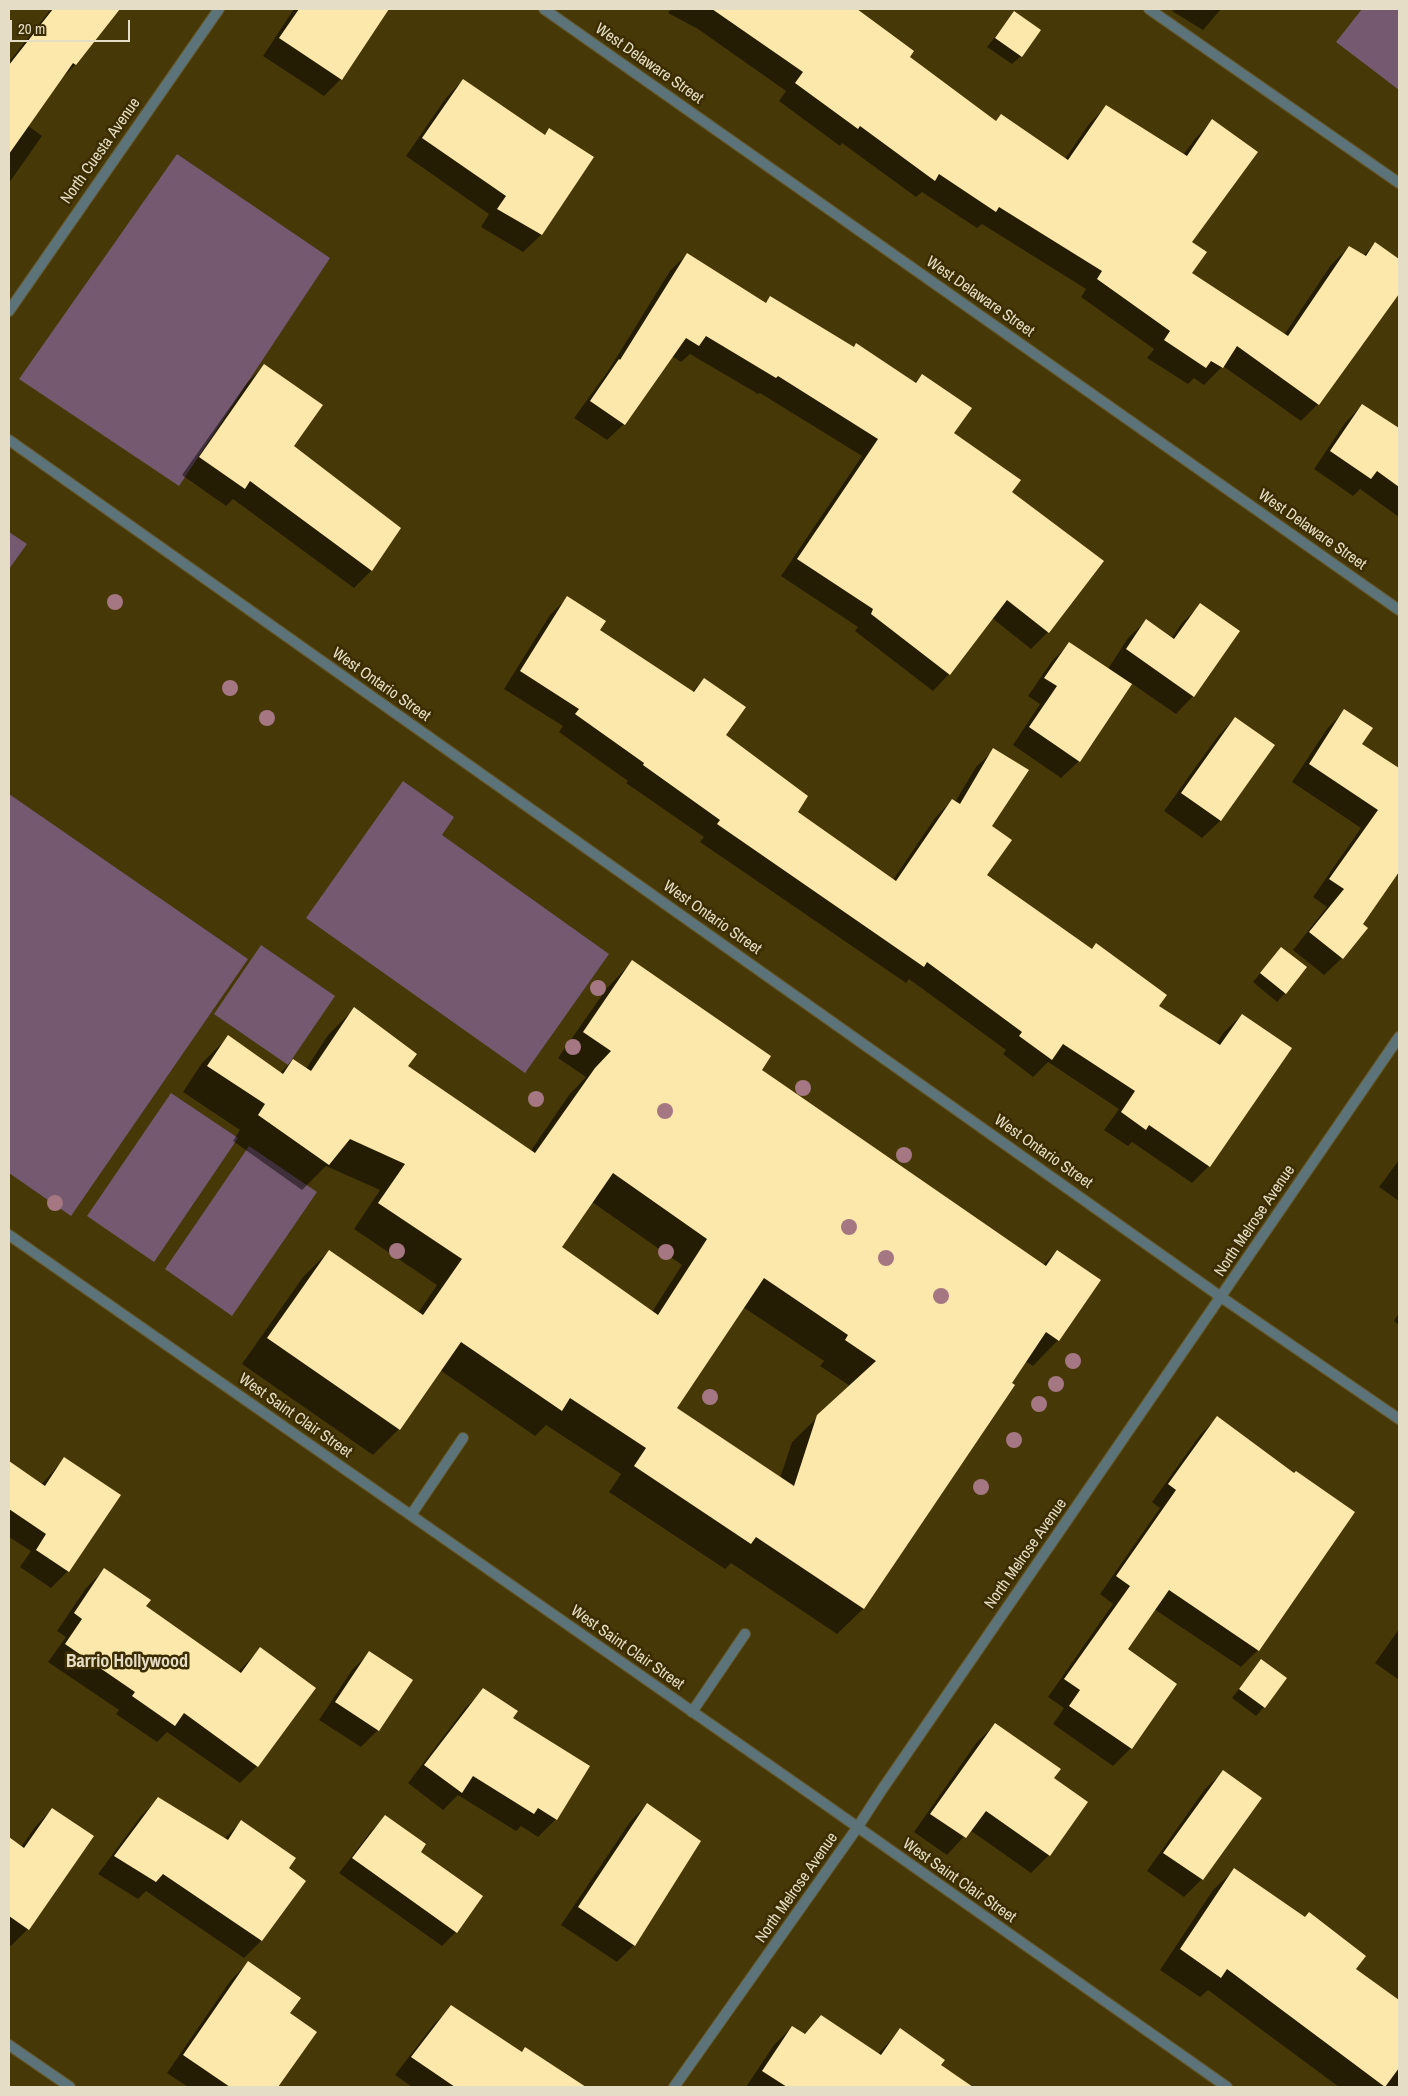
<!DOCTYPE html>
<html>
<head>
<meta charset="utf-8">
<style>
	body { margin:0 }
	#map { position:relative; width:1408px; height:2096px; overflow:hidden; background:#463807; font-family:"Archivo Narrow",sans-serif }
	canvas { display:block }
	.frame { position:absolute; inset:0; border:10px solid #e5ddc5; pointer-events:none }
	.scale { position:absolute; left:10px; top:20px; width:120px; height:22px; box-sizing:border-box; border:2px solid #e5ddc5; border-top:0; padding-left:6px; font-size:15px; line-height:18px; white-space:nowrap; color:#e5ddc5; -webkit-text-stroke:4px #3c2d00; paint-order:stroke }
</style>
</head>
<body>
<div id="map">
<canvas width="1408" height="2096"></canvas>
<div class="frame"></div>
<div class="scale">20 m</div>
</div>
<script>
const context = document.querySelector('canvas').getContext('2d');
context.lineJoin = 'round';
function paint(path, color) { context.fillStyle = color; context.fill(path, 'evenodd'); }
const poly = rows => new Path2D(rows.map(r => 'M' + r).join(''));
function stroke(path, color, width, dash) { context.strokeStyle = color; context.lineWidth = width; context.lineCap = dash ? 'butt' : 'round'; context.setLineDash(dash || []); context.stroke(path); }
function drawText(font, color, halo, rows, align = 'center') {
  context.font = font + ' "Archivo Narrow",sans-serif'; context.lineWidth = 5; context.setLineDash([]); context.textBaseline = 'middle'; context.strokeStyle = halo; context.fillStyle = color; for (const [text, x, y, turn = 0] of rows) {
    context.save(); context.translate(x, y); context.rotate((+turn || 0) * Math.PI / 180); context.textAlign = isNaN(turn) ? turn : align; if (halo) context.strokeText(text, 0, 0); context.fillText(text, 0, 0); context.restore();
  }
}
paint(poly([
	[1362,9,1399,9,1399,90,1336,42],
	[177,154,330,258,179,486,19,379],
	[9,532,27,544,9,569],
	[403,781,454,817,442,835,609,954,525,1073,306,918],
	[9,794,248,959,71,1216,9,1173],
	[261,945,335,996,288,1065,214,1014],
	[171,1093,238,1138,154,1262,87,1216],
	[249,1146,317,1192,232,1316,165,1269]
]), '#745970');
paint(poly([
	[51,9,118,9,75,65,58,82,27,125,42,136,9,183,9,62],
	[294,9,381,9,386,12,341,79,324,96,263,56],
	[671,9,855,9,912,52,908,58,995,122,1001,115,1065,159,1089,124,1107,106,1183,155,1195,139,1212,121,1190,242,1190,273,1284,335,1331,265,1349,247,1363,256,1375,244,1399,260,1399,292,1318,404,1301,421,1223,366,1204,385,1194,378,1188,384,1147,358,1154,349,1081,297,1086,289,982,224,977,228,922,192,916,197,842,143,840,146,779,101,786,91,698,29,668,13],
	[1174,9,1221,9,1203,30,1172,11],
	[1014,13,1021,56,1012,64,987,47],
	[463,80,544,136,549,130,592,157,541,235,523,252,481,227,489,214,406,156,446,98],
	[687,254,765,304,770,298,914,383,922,375,952,434,1010,492,1048,632,1031,649,992,618,949,674,933,691,855,631,858,627,781,576,862,456,760,393,758,394,690,354,681,362,672,356,624,424,607,440,574,418,608,371,670,271],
	[264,366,292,447,400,528,371,571,354,588,233,499,226,506,182,475,247,383],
	[1362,405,1399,430,1399,517,1360,489,1353,496,1314,469,1345,423],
	[567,598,599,630,692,692,704,679,724,736,796,812,893,880,935,818,952,800,955,802,976,767,994,750,991,827,985,875,1157,1007,1216,1044,1224,1032,1242,1015,1209,1166,1192,1183,1132,1142,1128,1146,1104,1130,1119,1109,1048,1062,1033,1077,1003,1054,1006,1050,909,979,906,983,700,842,704,837,626,783,628,781,559,732,563,726,504,689,550,615],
	[1200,605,1193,696,1176,714,1131,683,1079,761,1061,778,1013,745,1040,704,1028,696,1052,661,1069,644,1108,669,1128,638,1146,621,1171,639,1182,623],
	[1344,711,1360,744,1399,772,1399,877,1396,875,1361,924,1342,958,1324,975,1293,950,1327,907,1313,897,1361,828,1292,782,1327,729],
	[1235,718,1273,745,1220,821,1202,838,1164,811,1218,736],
	[1281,948,1285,993,1277,1002,1253,982],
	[632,962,760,1070,1043,1265,1057,1251,1058,1340,1033,1366,1025,1361,1010,1383,1013,1386,863,1609,837,1634,731,1563,725,1569,609,1492,621,1474,546,1425,535,1436,440,1370,399,1429,373,1455,242,1364,303,1277,329,1251,418,1313,437,1285,354,1229,380,1190,326,1166,302,1190,233,1141,240,1130,183,1092,202,1063,228,1037,280,1073,293,1060,306,1069,328,1035,354,1009,406,1066,530,1152,569,1095,586,1077,558,1058,607,988],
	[592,1202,682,1265,652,1312,560,1247],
	[743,1307,824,1361,820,1366,850,1386,792,1442,780,1478,676,1408],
	[1399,1160,1399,1201,1379,1187],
	[1399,1313,1399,1325,1394,1321],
	[1218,1417,1258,1650,1241,1667,1154,1609,1126,1650,1176,1684,1131,1748,1113,1766,1053,1724,1064,1708,1048,1697,1113,1604,1100,1594,1160,1508,1152,1502,1200,1435],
	[64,1459,68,1571,51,1588,20,1567,31,1551,9,1537,9,1462,41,1485],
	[104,1570,145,1607,238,1672,260,1649,257,1766,240,1783,167,1732,157,1742,116,1714,119,1710,48,1662,66,1637,57,1631,86,1588],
	[1399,1629,1399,1680,1375,1663],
	[369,1653,378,1730,361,1747,319,1720,352,1670],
	[1261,1660,1264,1707,1256,1716,1232,1698],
	[484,1690,512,1718,556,1819,538,1837,521,1826,516,1831,458,1795,443,1810,408,1783,466,1707],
	[995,1725,1053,1778,1049,1855,1031,1873,970,1830,947,1855,914,1832,977,1742],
	[1223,1772,1260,1798,1202,1879,1184,1897,1147,1871,1205,1789],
	[159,1798,224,1839,241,1822,287,1868,305,1881,261,1941,244,1958,146,1891,138,1899,98,1874,141,1816],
	[647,1804,634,1945,617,1962,561,1925,630,1822],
	[52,1809,28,1929,11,1946,9,1945,9,1848,14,1843,21,1847,35,1827],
	[386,1817,419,1852,456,1932,442,1946,339,1873,371,1831],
	[1234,1870,1355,1969,1399,2002,1399,2087,1339,2087,1208,1990,1200,1997,1160,1970,1213,1890],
	[248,1963,288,2013,315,2032,276,2087,188,2087,167,2073,231,1980],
	[452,2007,522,2053,564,2074,555,2087,412,2087,395,2075,434,2024],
	[821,2017,878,2054,900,2030,940,2065,971,2087,746,2087,774,2045,792,2027,804,2034]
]), '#0007');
paint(poly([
	[53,9,120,9,76,65,73,63,9,154,9,65],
	[299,9,389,9,342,80,279,38],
	[712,9,857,9,914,51,910,57,996,121,1001,114,1068,160,1106,105,1187,156,1212,119,1258,152,1192,242,1207,252,1192,273,1288,336,1349,246,1366,256,1375,242,1399,259,1399,294,1319,405,1237,346,1223,368,1211,361,1206,368,1164,340,1170,331,1097,279,1102,271,999,207,996,212,939,174,935,181,860,126,858,129,795,83,803,72],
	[1014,11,1041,30,1022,57,995,38],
	[463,79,545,135,549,128,594,157,542,235,497,209,506,196,422,138],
	[687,253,766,303,770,296,854,347,856,343,916,383,922,374,972,408,954,433,1021,480,1012,492,1104,561,1049,633,1007,600,950,675,871,614,873,609,797,559,878,439,778,376,776,378,706,336,699,346,686,338,625,425,590,401,619,359,620,360],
	[264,364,323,405,294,446,401,528,372,571,250,481,245,489,199,457],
	[1362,404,1399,428,1399,487,1377,471,1371,479,1330,451],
	[567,596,606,621,600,630,694,692,704,678,746,707,726,735,808,796,798,812,896,881,952,799,960,804,993,748,1029,770,992,826,1012,840,987,875,1092,949,1096,943,1167,995,1159,1006,1220,1045,1242,1014,1292,1048,1210,1167,1149,1125,1146,1130,1121,1112,1135,1091,1063,1044,1052,1060,1019,1036,1022,1032,927,962,924,967,717,824,720,820,643,765,644,763,575,714,579,709,520,671],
	[1200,603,1240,631,1194,697,1126,649,1146,619,1174,639],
	[1069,642,1132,684,1080,762,1029,727,1057,686,1044,678],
	[1344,709,1373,728,1362,744,1399,768,1399,872,1363,924,1368,928,1343,959,1309,932,1344,889,1329,879,1378,810,1309,764],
	[1235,717,1275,745,1221,821,1181,793],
	[1281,947,1307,967,1286,994,1260,973],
	[632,960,771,1056,762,1070,1046,1266,1057,1250,1101,1280,1059,1341,1046,1332,1012,1383,1015,1385,864,1609,756,1537,751,1544,634,1466,646,1448,570,1398,562,1411,461,1342,400,1430,267,1338,329,1250,423,1315,462,1259,378,1203,405,1164,350,1139,329,1165,258,1115,265,1104,207,1066,228,1035,283,1074,293,1059,311,1071,354,1007,417,1054,408,1066,535,1153,595,1068,611,1051,583,1032],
	[613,1173,707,1239,658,1315,562,1247],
	[764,1278,848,1335,845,1340,876,1361,817,1415,794,1486,677,1408],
	[1217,1416,1294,1473,1296,1471,1355,1512,1259,1651,1169,1590,1128,1649,1177,1684,1132,1749,1069,1706,1080,1690,1064,1679,1130,1586,1116,1576,1176,1490,1168,1484],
	[64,1457,121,1495,69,1572,36,1550,46,1534,9,1509,9,1461,45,1486],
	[104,1568,151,1600,146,1606,241,1673,260,1647,316,1688,258,1767,184,1713,175,1726,132,1696,135,1692,65,1644,82,1619,74,1613],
	[369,1651,413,1680,379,1731,335,1702],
	[1261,1659,1287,1678,1265,1708,1239,1689],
	[483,1688,518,1711,513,1718,590,1766,557,1820,538,1808,534,1814,473,1776,462,1793,424,1765],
	[995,1723,1061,1769,1054,1778,1088,1802,1050,1856,986,1811,966,1838,930,1814],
	[1223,1770,1262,1798,1203,1880,1163,1853],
	[158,1797,228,1840,241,1820,296,1858,289,1868,306,1881,262,1941,163,1874,156,1882,114,1856],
	[647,1803,701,1841,635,1946,578,1907],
	[52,1808,94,1836,29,1930,9,1916,9,1837,24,1848],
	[385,1815,426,1844,421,1852,483,1896,457,1933,352,1858],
	[1234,1868,1305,1917,1309,1912,1366,1956,1356,1969,1399,2000,1399,2068,1385,2087,1227,1969,1221,1978,1180,1949],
	[248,1961,301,1998,290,2013,317,2032,278,2087,230,2087,183,2055],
	[451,2005,522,2052,525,2047,586,2087,455,2087,411,2057],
	[821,2015,881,2055,900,2028,945,2060,941,2065,973,2087,787,2087,762,2071,792,2026,805,2034]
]), '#fde8ab');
const service = poly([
	[1149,9,1399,183],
	[411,1515,463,1438],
	[692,1712,745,1634]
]);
const minor = poly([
	[544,9,1399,610],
	[9,311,219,9],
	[9,440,1221,1297,1399,1419],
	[9,1235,812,1795,1227,2087],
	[9,2045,70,2087],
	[674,2087,857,1828,881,1791,1399,1037]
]);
stroke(service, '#635629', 12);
stroke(minor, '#635629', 12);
stroke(service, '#5c7479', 10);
stroke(minor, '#5c7479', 10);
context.fillStyle = '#a47782';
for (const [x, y] of [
	[115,602],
	[230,688],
	[267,718],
	[598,988],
	[573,1047],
	[803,1088],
	[536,1099],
	[665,1111],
	[904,1155],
	[55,1203],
	[849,1227],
	[397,1251],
	[666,1252],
	[886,1258],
	[941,1296],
	[1073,1361],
	[1056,1384],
	[710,1397],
	[1039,1404],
	[1014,1440],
	[981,1487]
]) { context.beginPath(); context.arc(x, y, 8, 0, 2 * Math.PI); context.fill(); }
drawText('16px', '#e5ddc5', '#3c2d00', [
	["West Delaware Street",649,64,35],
	["North Cuesta Avenue",101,151,-55],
	["West Delaware Street",980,297,35],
	["West Delaware Street",1312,530,35],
	["West Ontario Street",381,685,35],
	["West Ontario Street",712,918,35],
	["West Ontario Street",1043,1152,35],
	["North Melrose Avenue",1255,1221,-56],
	["West Saint Clair Street",295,1416,35],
	["North Melrose Avenue",1026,1554,-55],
	["West Saint Clair Street",627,1648,35],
	["West Saint Clair Street",959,1881,35],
	["North Melrose Avenue",797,1888,-55]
]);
drawText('bold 18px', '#e5ddc5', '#3c2d00', [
	["Barrio Hollywood",127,1662]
]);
</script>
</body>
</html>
